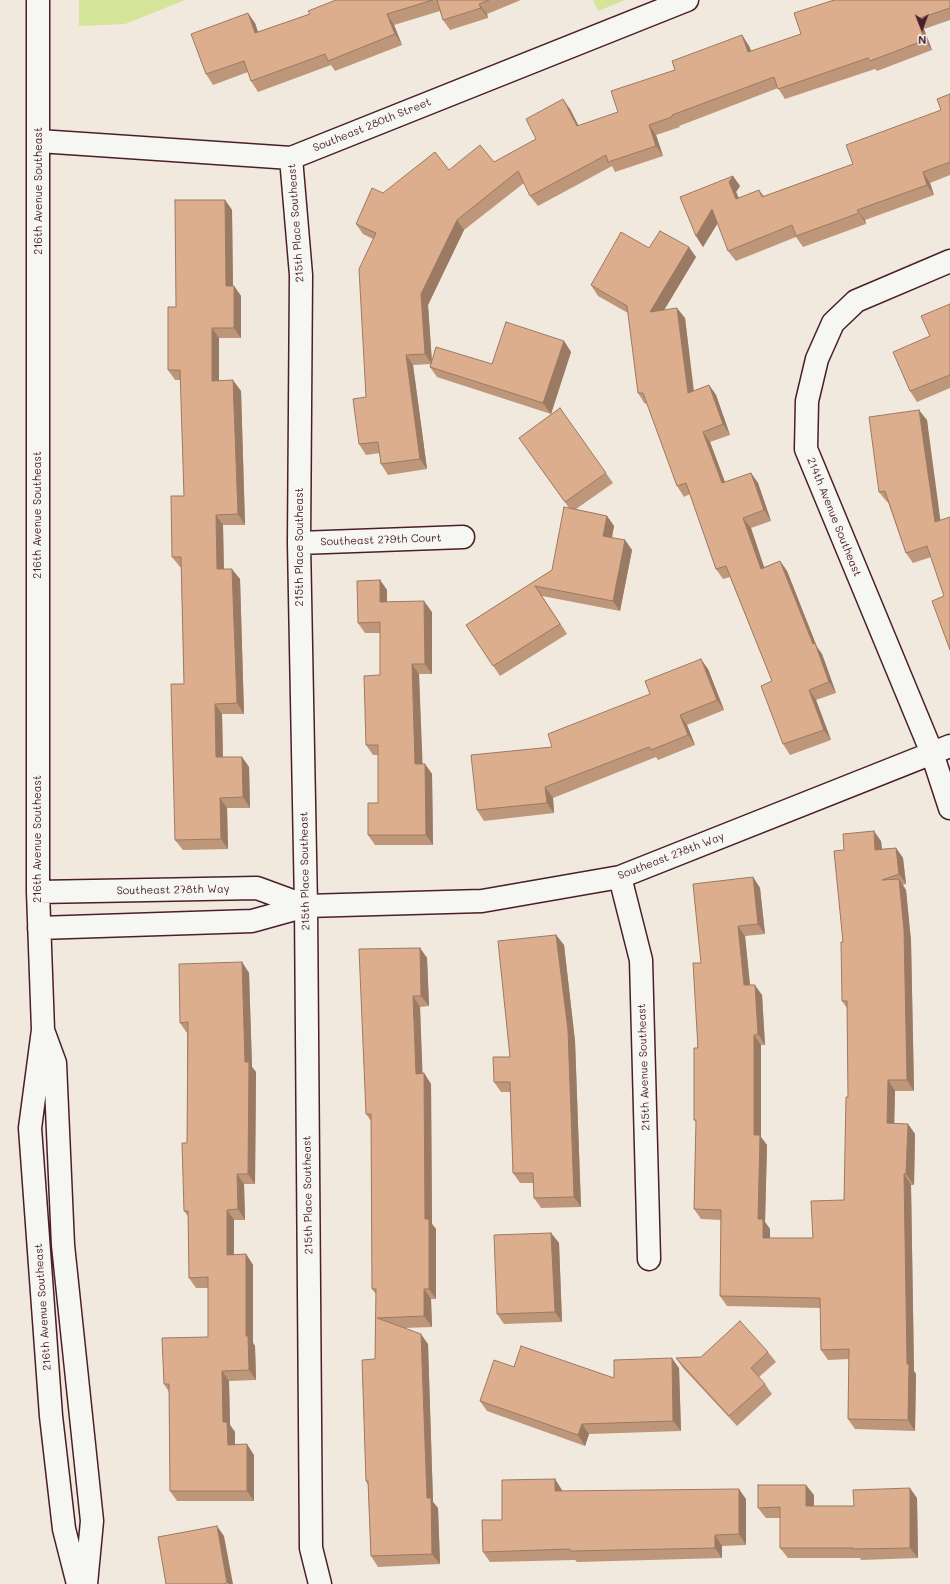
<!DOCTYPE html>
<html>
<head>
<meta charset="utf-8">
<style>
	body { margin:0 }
	#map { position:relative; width:950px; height:1584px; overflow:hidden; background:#f1e8de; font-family:Mali,sans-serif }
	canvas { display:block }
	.north { position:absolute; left:902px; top:8px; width:40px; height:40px; -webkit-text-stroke:3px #f6f6f2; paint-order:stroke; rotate:179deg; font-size:11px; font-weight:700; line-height:16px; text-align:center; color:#4a1f2b }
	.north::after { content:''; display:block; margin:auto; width:14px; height:18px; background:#4a1f2b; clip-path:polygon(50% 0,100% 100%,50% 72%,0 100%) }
</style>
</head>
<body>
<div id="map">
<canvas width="950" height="1584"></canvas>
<div class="north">N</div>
</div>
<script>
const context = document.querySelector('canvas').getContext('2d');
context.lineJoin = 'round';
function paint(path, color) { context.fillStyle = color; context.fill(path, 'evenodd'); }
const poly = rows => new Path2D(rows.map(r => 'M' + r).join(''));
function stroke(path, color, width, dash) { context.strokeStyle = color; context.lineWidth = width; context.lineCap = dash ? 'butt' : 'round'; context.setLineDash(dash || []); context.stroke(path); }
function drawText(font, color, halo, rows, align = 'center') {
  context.font = font + ' Mali,sans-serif'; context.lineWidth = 3; context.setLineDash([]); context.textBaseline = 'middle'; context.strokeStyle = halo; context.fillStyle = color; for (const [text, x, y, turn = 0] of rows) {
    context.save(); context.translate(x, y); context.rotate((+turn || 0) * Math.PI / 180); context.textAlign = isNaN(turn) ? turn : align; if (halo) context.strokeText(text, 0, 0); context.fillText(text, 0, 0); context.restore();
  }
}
paint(poly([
	[79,0,185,0,125,24,79,26],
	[593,0,625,0,598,11]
]), '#d4e498');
const minor = poly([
	[38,0,38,892,43,1030,30,1128,51,1416,64,1529,78,1584],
	[39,141,291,158,687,0],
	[291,158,301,275,299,543,306,906,311,1548,320,1584],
	[950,261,856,301,833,323,817,359,807,401,806,449,932,753,950,808],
	[299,543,463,537],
	[620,877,641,960,649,1259],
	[38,892,257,888,306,906],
	[39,928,252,921,306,906,482,901,620,877,950,746],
	[44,1033,55,1063,63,1245,92,1521,86,1584]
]);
stroke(minor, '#4a1f2b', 25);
stroke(minor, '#f6f6f2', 22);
paint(poly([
	[336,0,521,0,487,14,488,18,450,30,443,20,440,11,394,25,402,45,335,71,331,65,258,92,251,81,248,72,213,85,206,74,255,23,258,32,310,14],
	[950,0,950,20,924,29,932,50,877,71,875,69,785,99,778,88,679,126,680,127,656,135,663,156,615,172,612,166,538,206,530,196,524,183,464,230,428,305,432,361,492,364,564,341,571,352,551,414,437,377,430,367,431,364,413,365,427,469,388,475,381,464,380,453,366,455,359,444,366,397,373,239,363,234,356,224,383,193,449,170,494,162,536,139,570,109,578,126,618,112,675,70,742,35,749,46,751,51],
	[950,94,950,175,930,183,934,195,865,220,866,224,803,247,796,237,736,261,728,251,718,223,703,247,696,236,733,176,740,186,736,192,739,198,759,190,764,196,853,164,941,110],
	[225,200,232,210,233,286,234,286,241,296,241,338,219,338,219,381,241,391,245,525,223,525,224,569,240,579,244,714,222,714,223,757,242,757,249,767,250,808,227,808,228,849,183,850,175,840,184,684,181,567,180,567,172,557,184,496,181,380,175,380,168,370,176,307],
	[649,248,696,257,664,310,685,318,694,391,709,385,716,395,730,435,710,442,725,482,751,473,758,483,771,521,751,528,764,567,780,561,787,571,817,647,822,654,836,693,816,700,831,740,790,755,783,744,772,681,730,577,723,579,716,569,690,494,684,497,677,486,647,403,645,404,638,393,628,313,598,296,591,285],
	[950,304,950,388,917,402,910,391,930,336],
	[560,408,613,483,576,509,607,516,614,526,612,538,625,540,632,550,620,611,542,596,567,634,500,676,466,625,552,570,569,508,519,438],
	[927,420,944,596,931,557,913,563,906,553,888,502,887,502,879,492],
	[380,580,387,590,387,602,432,612,432,674,419,674,422,764,425,764,432,774,433,845,375,845,368,835,378,803,378,755,373,755,366,745,380,675,380,633,365,633,358,623],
	[708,669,724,710,687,725,695,745,658,760,656,757,553,798,554,813,484,821,477,810,552,747,650,694],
	[881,841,882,849,896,848,903,858,906,884,903,885,906,890,911,941,914,1091,895,1091,894,1124,908,1124,915,1134,914,1185,911,1185,914,1371,916,1374,915,1431,855,1429,848,1419,849,1359,828,1360,821,1350,820,1308,727,1306,720,1296,721,1220,701,1219,694,1209,696,1122,694,1120,701,963,753,877,760,888,765,934,745,936,750,985,762,995,765,1045,761,1045,761,1137,767,1145,765,1222,770,1229,770,1238,813,1238,844,1200,848,1097,847,1008,842,1001,844,850],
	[556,935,564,945,575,1041,581,1207,541,1208,534,1198,533,1183,520,1183,513,1173,510,1092,501,1092,494,1082,510,1057],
	[420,948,427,958,429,1006,420,1007,422,1073,424,1073,431,1084,432,1224,436,1229,436,1299,431,1299,432,1327,404,1328,428,1344,433,1502,438,1508,440,1564,378,1567,371,1556,368,1485,366,1481,375,1359,376,1294,372,1289,371,1121,366,1114],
	[242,962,249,973,252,1067,256,1072,255,1184,244,1184,245,1220,234,1220,234,1255,246,1254,253,1265,253,1343,255,1346,256,1380,229,1381,230,1425,235,1432,235,1445,254,1455,254,1501,177,1501,170,1491,169,1392,164,1384,208,1337,208,1288,196,1288,189,1278,188,1216,184,1211,187,1143,187,1033,180,1023],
	[551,1233,559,1243,562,1322,504,1324,497,1314],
	[768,1352,776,1362,759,1377,765,1384,772,1394,737,1426,683,1368,676,1358,701,1357],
	[514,1367,614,1378,679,1368,681,1431,589,1434,585,1446,487,1411,480,1401],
	[562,1490,562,1491,746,1499,746,1545,722,1546,722,1558,577,1562,575,1560,490,1562,483,1552,502,1520],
	[814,1495,814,1506,854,1506,917,1498,918,1558,861,1560,860,1558,788,1558,780,1548,780,1518,766,1518,758,1508]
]), '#be967a');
paint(poly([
	[479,4,487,14,488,18,481,8],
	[248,13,255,23,262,44,255,33],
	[387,14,394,25,402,45,395,34],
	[917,19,924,29,932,50,925,40],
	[742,35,749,46,756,62,748,52],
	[563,99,570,109,584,136,577,126],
	[649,125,656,135,663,156,656,146],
	[923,172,930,183,934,195,927,185],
	[733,176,740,186,736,192,743,209,736,199,729,182],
	[225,200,232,210,233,296,226,286],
	[712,209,720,219,703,247,696,236],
	[857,210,865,220,866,224,859,213],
	[457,220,464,230,428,305,432,364,425,354,421,294],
	[689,247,696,257,657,322,650,312],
	[234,286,241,296,241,338,234,328],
	[677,308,685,318,695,403,688,393],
	[212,328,219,338,219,391,212,381],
	[564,341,571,352,551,414,543,403],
	[406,355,413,365,427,469,420,459],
	[233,380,241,391,245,525,238,514],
	[709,385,716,395,730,435,723,424],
	[919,410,927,420,942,532,935,522],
	[703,432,710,442,729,493,722,483],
	[751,473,758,483,771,521,764,510],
	[216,515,223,525,224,580,217,569],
	[607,516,614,526,610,546,603,536],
	[743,518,751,528,768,579,761,569],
	[625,540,632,550,620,611,613,601],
	[780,561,787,571,817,647,822,654,836,693,829,682,813,644],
	[232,569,240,579,244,714,237,703],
	[380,580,387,590,387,612,380,602],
	[535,586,542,596,567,634,560,624],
	[424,601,432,612,432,674,425,664],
	[701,659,708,669,724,710,717,700],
	[412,664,419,674,423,774,415,764],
	[809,690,816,700,831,740,824,730],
	[215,704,222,714,223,767,216,757],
	[680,715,687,725,695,745,688,735],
	[242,757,249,767,250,808,243,797],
	[425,764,432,774,433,845,426,835],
	[545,787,553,798,554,813,547,803],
	[220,798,227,808,228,849,221,839],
	[874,831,881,841,883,860,875,850],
	[896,848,903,858,906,884,899,874],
	[753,877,760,888,765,934,758,924],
	[899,879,906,890,911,941,914,1091,907,1080],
	[738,926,745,936,751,996,744,985],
	[556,935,564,945,575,1041,581,1207,574,1197],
	[420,948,427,958,429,1006,421,996],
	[242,962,249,973,252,1067,256,1072,255,1184,248,1174],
	[755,985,762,995,765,1045,758,1034],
	[413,996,420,1007,423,1084,416,1074],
	[754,1035,761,1045,761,1137,767,1145,765,1222,770,1229,770,1248,763,1238,758,1219,754,1135],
	[424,1073,431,1084,432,1224,436,1229,436,1299,429,1289,425,1219],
	[888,1080,895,1091,894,1134,887,1123],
	[908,1124,915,1134,914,1185,906,1174],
	[237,1174,244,1184,245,1220,238,1209],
	[904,1174,911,1185,914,1371,916,1374,915,1431,908,1420],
	[227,1210,234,1220,234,1265,227,1255],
	[551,1233,559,1243,562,1322,555,1312],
	[246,1254,253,1265,253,1343,255,1346,256,1380,249,1370,246,1336],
	[424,1289,431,1299,432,1327,424,1316],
	[421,1334,428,1344,433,1502,438,1508,440,1564,432,1554,427,1498],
	[672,1358,679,1368,681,1431,673,1421],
	[222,1371,229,1381,230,1425,235,1432,235,1455,228,1445,223,1422],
	[582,1424,589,1434,585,1446,578,1435],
	[247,1444,254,1455,254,1501,247,1491],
	[555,1479,562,1490,562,1502,555,1491],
	[806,1485,814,1495,814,1516,806,1506],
	[910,1488,917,1498,918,1558,910,1548],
	[739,1489,746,1499,746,1545,739,1534],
	[217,1526,224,1536,233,1584,228,1584,227,1583],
	[715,1535,722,1546,722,1558,715,1548]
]), '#9b7a63');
const building = poly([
	[336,0,433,0,387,14,395,34,328,61,325,54,251,81,244,61,206,74,191,34,248,13,255,33,310,14,308,11,336,0],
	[437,0,489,0,479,4,481,8,443,20,437,0],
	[834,0,950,0,950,8,917,19,925,40,870,61,868,58,778,89,774,77,672,115,672,117,649,125,656,146,608,162,606,155,530,196,518,171,457,220,421,294,425,354,406,355,420,459,381,464,378,442,359,444,353,399,366,397,359,269,376,233,356,224,372,188,383,193,435,152,449,170,480,145,494,162,536,139,526,119,563,99,577,126,618,112,611,91,675,70,672,61,742,35,748,52,801,34,794,13,834,0],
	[950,94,950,162,923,172,927,185,857,210,859,213,796,236,792,225,728,251,712,209,696,236,680,197,733,176,729,182,736,199,759,190,762,197,853,164,846,145,941,110,937,99,950,94],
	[175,200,225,200,226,286,234,286,234,328,212,328,212,381,233,380,238,514,216,515,217,569,232,569,237,703,215,704,216,757,242,757,243,797,220,798,221,839,175,840,171,684,184,684,181,557,172,557,171,496,184,496,180,370,168,370,168,307,176,307,175,200],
	[660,231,689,247,650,312,677,308,688,393,709,385,723,424,703,432,722,483,751,473,764,510,743,518,761,569,780,561,813,644,815,643,829,682,809,690,824,730,783,744,761,686,772,681,726,566,716,569,686,483,677,486,643,393,638,393,627,306,591,285,621,232,649,248,660,231],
	[950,304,950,375,910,391,893,352,930,336,921,316,950,304],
	[506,322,564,341,543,403,430,367,436,347,492,364,506,322],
	[560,408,606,473,565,502,519,438,560,408],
	[919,410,935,522,950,517,950,650,932,601,944,596,927,546,906,553,885,491,879,492,869,417,919,410],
	[564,507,607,516,603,536,625,540,613,601,535,586,560,624,493,666,466,625,552,570,564,507],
	[380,580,380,602,424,601,425,664,412,664,415,764,425,764,426,835,368,835,368,803,378,803,378,745,366,745,364,676,380,675,380,622,358,623,357,581,380,580],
	[701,659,717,700,680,715,688,735,651,750,649,747,545,787,547,803,477,810,471,755,552,747,548,734,650,694,645,681,701,659],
	[874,831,875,850,896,848,899,874,882,880,899,879,904,930,907,1080,888,1080,887,1123,908,1124,906,1174,904,1174,907,1364,909,1364,908,1420,848,1419,849,1349,821,1350,820,1298,720,1296,721,1210,694,1209,696,1120,694,1120,694,1048,698,1048,693,963,701,963,693,884,753,877,758,924,738,926,744,985,755,985,758,1034,754,1035,754,1135,760,1135,758,1219,763,1219,763,1238,813,1238,811,1201,844,1200,846,1097,848,1097,847,1001,842,1001,841,942,843,942,834,851,844,850,843,834,874,831],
	[556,935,568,1030,574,1197,534,1198,533,1173,513,1173,510,1082,494,1082,493,1057,510,1057,498,941,556,935],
	[420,948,421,996,413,996,416,1074,424,1073,425,1219,429,1219,429,1289,424,1289,424,1316,377,1318,421,1334,427,1498,431,1498,432,1554,371,1556,368,1481,366,1481,362,1360,375,1359,376,1289,372,1289,371,1114,366,1114,359,949,420,948],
	[242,962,245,1062,249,1062,248,1174,237,1174,238,1209,227,1210,227,1255,246,1254,246,1336,248,1336,249,1370,222,1371,223,1422,227,1422,228,1445,247,1444,247,1491,170,1491,169,1384,164,1384,162,1338,208,1337,208,1277,189,1278,188,1211,184,1211,182,1143,187,1143,188,1022,180,1023,179,964,242,962],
	[551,1233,555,1312,497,1314,494,1235,551,1233],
	[740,1321,768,1352,751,1368,765,1384,729,1416,676,1358,701,1357,740,1321],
	[521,1346,614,1378,614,1360,672,1358,673,1421,582,1424,578,1435,480,1401,494,1360,514,1367,521,1346],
	[555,1479,555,1491,739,1489,739,1534,715,1535,715,1548,570,1551,570,1549,483,1552,482,1520,502,1520,502,1480,555,1479],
	[758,1485,806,1485,806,1506,854,1506,853,1490,910,1488,910,1548,854,1549,854,1548,780,1548,780,1507,758,1508,758,1485],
	[217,1526,227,1583,223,1584,166,1584,158,1537,217,1526]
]);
paint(building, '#ddae8e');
stroke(building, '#9b7a63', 1);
drawText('11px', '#4a1f2b', '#f6f6f2', [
	["Southeast 280th Street",372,125,-22],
	["216th Avenue Southeast",39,191,-90],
	["215th Place Southeast",296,223,-94],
	["216th Avenue Southeast",38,515,-90],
	["214th Avenue Southeast",834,517,68],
	["Southeast 279th Court",381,540,-2],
	["215th Place Southeast",300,547,-90],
	["216th Avenue Southeast",38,839,-90],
	["Southeast 278th Way",671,856,-21],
	["215th Place Southeast",305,871,-91],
	["Southeast 278th Way",173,890,-1],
	["215th Avenue Southeast",644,1067,-92],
	["215th Place Southeast",308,1195,-91],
	["216th Avenue Southeast",43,1307,-94]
]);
</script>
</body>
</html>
